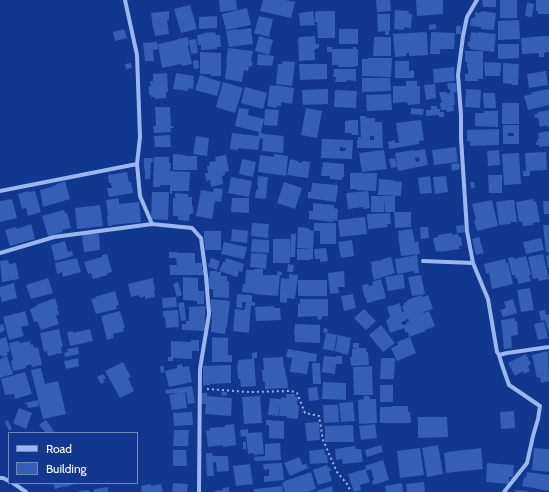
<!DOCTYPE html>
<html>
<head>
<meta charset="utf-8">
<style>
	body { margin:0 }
	#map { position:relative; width:549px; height:492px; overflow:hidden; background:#11378e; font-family:Cabin,sans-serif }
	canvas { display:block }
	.legend { position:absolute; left:8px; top:432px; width:130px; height:52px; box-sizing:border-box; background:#11378e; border:1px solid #7087bb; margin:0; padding:5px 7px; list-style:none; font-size:12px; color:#fff }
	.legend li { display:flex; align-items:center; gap:8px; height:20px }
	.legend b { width:20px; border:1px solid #7087bb }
</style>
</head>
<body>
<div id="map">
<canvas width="549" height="492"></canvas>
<ul class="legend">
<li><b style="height:5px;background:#9ab6f2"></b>Road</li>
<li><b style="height:11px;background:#355eb5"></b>Building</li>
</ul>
</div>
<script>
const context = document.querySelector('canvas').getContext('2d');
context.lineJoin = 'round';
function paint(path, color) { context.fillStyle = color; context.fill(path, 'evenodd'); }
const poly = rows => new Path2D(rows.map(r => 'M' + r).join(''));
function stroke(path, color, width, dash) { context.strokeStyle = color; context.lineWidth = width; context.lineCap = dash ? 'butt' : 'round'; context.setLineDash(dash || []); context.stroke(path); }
paint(poly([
	[219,0,236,0,237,10,220,12],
	[263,0,285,0,295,2,291,18,260,11],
	[376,0,390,0,391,11,377,12],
	[416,0,443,0,443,14,417,16],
	[482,0,496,0,496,7,483,7],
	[500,0,517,0,517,18,500,18],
	[536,0,549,0,549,14,538,14,538,11,536,11],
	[527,3,534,4,532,17,525,16],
	[190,5,197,29,181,33,174,9],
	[247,8,251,25,226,30,222,14],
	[395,10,409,11,409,14,412,14,411,28,404,27,404,30,394,29],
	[169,11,169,20,167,20,169,34,155,36,154,29,153,29,151,13],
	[313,11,315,25,300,26,299,13],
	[318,11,335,11,335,38,318,38,317,22,315,22,315,12],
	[481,11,496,13,494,30,481,29,481,27,470,26,471,18,475,18,475,12,480,13],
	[377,14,390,14,390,31,389,31,389,35,385,35,385,31,378,32],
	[217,16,217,28,199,29,199,17],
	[259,16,273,19,269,37,254,33],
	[519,20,520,39,498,40,498,21],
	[436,24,436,29,429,30,429,25],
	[456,26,461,26,461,34,456,34],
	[251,28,253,44,229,47,226,31,237,29,237,30],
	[124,29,127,38,115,41,113,32],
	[339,29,358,29,358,44,339,44],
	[215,32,216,35,220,35,221,47,217,47,217,49,201,50,201,45,198,45,197,35,204,34,203,33],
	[424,32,427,33,428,55,409,56,409,53,406,53,406,56,395,57,393,34],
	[431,32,455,33,454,49,440,49,440,54,430,54],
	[471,32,479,33,479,32,496,34,494,52,470,49,470,47,468,47,468,41,470,42],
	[259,36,273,40,269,55,255,51],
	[315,36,316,44,319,44,319,48,315,49,315,50,314,50,314,52,315,52,315,60,299,61,298,39,299,39,299,37],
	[544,36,549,36,549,52,545,52,545,53,544,53,544,57,539,57,539,53,522,54,521,38],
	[188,37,189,46,188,46,192,64,182,66,181,64,162,68,158,44,177,40,177,39],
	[374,37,391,37,391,56,373,56],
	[196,39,198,53,191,54,189,40],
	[157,42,158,49,153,50,154,61,145,61,143,43],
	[498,44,519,44,519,58,498,59],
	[327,47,332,47,332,49,353,49,353,47,356,47,356,49,358,49,358,65,357,66,351,67,338,67,338,65,332,65,332,52,327,52],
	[228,48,253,51,251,60,252,61,252,67,249,66,248,71,244,70,242,82,225,79,227,63,226,63],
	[465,51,483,51,483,79,478,79,478,81,465,81,465,74,468,74,468,68,467,68,467,62,465,62],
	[200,52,221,53,221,76,211,76,211,74,200,74],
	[258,54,274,56,272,66,257,65],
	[368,58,392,58,391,77,362,76,362,59,368,59],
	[198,60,199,68,194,69,193,61],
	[283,61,295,62,292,86,276,84,278,64,282,64],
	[395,61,409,61,409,71,414,70,414,78,395,78],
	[484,62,501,63,501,71,500,71,500,76,485,76],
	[131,63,132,68,126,69,125,64],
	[503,63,519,64,518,85,512,85,512,84,503,83],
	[299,64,327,64,327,79,300,80],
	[454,67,455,81,434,83,433,69],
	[334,69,356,69,356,81,347,80,347,82,335,82,336,77,333,77],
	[546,71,548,85,529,88,527,74],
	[167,73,168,92,166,92,166,98,155,99,155,97,151,97,151,95,149,95,149,86,151,86,150,81,153,81,153,74],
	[176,73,194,76,193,80,194,80,193,89,188,88,188,91,173,89],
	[200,75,221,82,217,96,195,90],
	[362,78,390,78,391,91,362,92],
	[406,81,417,81,417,86,420,86,420,104,408,105,407,102,393,103,393,86,406,86],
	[223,82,243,88,235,113,216,107],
	[447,83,456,83,457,92,454,93,455,105,453,105,454,111,447,112,447,110,441,110,440,103,442,103,439,92,447,92,447,94,450,93,450,89,448,89],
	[435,84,436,98,426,100,424,85],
	[270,85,275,86,275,85,294,88,292,104,281,102,281,106,277,106,276,108,267,106],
	[245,87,267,93,263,109,241,103],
	[328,89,328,104,303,105,302,90],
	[466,89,481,90,480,108,465,107],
	[549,89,549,105,528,110,524,96,532,94,531,93,533,92],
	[335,90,357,91,356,108,334,107],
	[483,93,495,93,496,108,484,108],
	[391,94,392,110,367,111,366,95],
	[502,103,519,103,519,124,502,124],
	[431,106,437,106,437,109,440,109,440,112,444,112,444,117,439,117,439,115,426,116,426,110,431,110],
	[155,107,170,107,171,126,173,126,174,128,170,128,171,132,154,133,153,126,156,126],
	[239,108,249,109,248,115,264,119,261,133,263,133,263,134,284,136,283,153,262,151,263,139,260,138,258,150,238,148,238,150,230,149,232,133,258,136,259,132,235,126],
	[306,108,322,111,317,138,301,135],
	[411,108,424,109,423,115,411,114],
	[265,109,279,110,277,126,264,125],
	[549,110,549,126,546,127,546,125,540,127,538,118,535,118,534,114,538,114,538,112],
	[484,111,498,111,498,127,475,126,475,113,484,113],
	[360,116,366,116,366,118,375,118,375,122,382,122,383,148,357,148,357,140,358,140,358,137,361,137],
	[370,136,374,136,374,140,370,140],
	[351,120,358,120,358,135,352,135,351,133,345,133,345,121],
	[421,120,424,140,419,141,419,144,389,149,388,142,395,140,395,143,399,143,396,123],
	[503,125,519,125,519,144,503,144],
	[508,133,514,133,514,136,508,136],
	[499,129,499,145,470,146,470,141,467,141,467,130],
	[549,131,549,146,539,147,539,145,536,145,536,142,538,142,537,139,539,139,538,133],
	[170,135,171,147,155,147,154,136],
	[196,136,209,138,207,156,193,154],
	[322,139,353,140,352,159,321,158],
	[340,147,346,148,345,151,340,151],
	[456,147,458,162,434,165,432,150],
	[425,149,428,165,398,171,395,153,414,150,414,151],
	[419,157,420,161,416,162,415,158],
	[384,150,387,169,362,172,359,153],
	[499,150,500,165,488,166,487,151],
	[546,152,547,170,530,171,530,176,523,176,523,171,526,171,525,153],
	[519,153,521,184,504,185,502,154],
	[173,154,185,155,185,156,197,156,197,170,173,170],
	[274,154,288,156,286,176,258,172,260,155,274,157],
	[226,155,229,171,225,172,225,175,222,176,223,184,211,187,210,180,206,181,205,173,208,173,207,166,210,166,209,162,216,161,215,157],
	[154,157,169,157,169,163,171,163,170,171,190,172,189,191,172,191,172,194,170,194,170,185,160,185,160,187,153,187],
	[144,158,153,158,153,162,151,162,150,179,145,179,145,169,144,169],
	[395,158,397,167,391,168,389,159],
	[242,159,256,162,253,177,239,174],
	[290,159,298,161,298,162,302,163,302,161,310,162,308,178,287,175],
	[323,162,344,164,344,177,342,177,342,180,330,179,330,176,321,176,322,167,323,167],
	[459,163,460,169,452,171,451,164],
	[127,172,129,182,131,182,133,193,109,197,107,188,112,188,111,183,109,183,108,175],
	[350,173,377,173,376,191,356,190,356,189,350,189],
	[488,175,502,175,502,193,489,193],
	[258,176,268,177,266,199,255,198,256,190,258,190,258,185,257,185],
	[430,176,432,193,420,194,418,178],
	[446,176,448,192,435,194,433,177],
	[231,177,252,181,249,197,228,193],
	[379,179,393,180,393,181,402,182,401,196,378,195],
	[65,181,70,199,43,207,40,190,51,187,56,185,56,184],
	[284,182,302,188,295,209,277,203],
	[470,182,474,182,475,188,471,188],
	[312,183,338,185,336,202,308,198,308,192,311,192],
	[214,188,223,189,221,202,215,201,212,219,196,216,201,190,213,192],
	[28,191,28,192,35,191,41,212,28,216,26,208,22,209,18,194],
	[368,191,370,208,363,209,363,207,348,209,346,193],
	[152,192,169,192,168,220,151,219],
	[175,193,188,194,188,197,192,197,192,206,193,206,193,214,190,214,189,221,178,220,178,216,173,216,173,198,175,198],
	[371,196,395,196,395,212,385,212,384,198,384,212,371,212],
	[119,198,119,204,139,202,141,222,112,225,112,226,108,226,107,216,108,215,106,200],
	[232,198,249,198,249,213,231,212],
	[12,199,17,218,0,222,0,201],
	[533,199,534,202,536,201,540,222,533,223,533,225,523,226,522,221,519,222,516,202],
	[492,200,498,226,477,231,474,221,476,220,472,204],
	[508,200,514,200,517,222,510,222,511,224,499,225,496,202],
	[543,201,549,201,549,214,544,214],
	[313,203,334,205,334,208,338,209,337,221,333,220,333,222,309,219,309,211,313,211],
	[100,205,103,226,77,229,75,208],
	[64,210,65,213,67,213,71,228,62,230,63,232,48,236,42,216],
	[394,212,411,212,411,227,395,228],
	[390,213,391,224,387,224,388,227,368,229,367,214],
	[365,217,367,234,340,237,338,220],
	[252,223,269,224,268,238,251,236],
	[314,223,336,223,336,244,320,244,320,231,314,231],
	[31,224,35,239,10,246,5,230,16,227,17,229],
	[464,225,465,232,457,233,456,226],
	[543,225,549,225,549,252,546,252],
	[298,227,309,228,309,230,314,231,313,249,313,259,310,259,310,260,297,260,297,249,311,249,297,248],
	[420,227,428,227,429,238,421,239],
	[232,229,248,231,247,243,231,241],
	[412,229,415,242,418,241,420,254,401,256,398,235,399,235,398,231],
	[204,231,221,231,221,250,205,250,205,242,204,242],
	[94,232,95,234,99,234,100,250,84,252,82,236,83,236,83,233],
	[452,233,452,235,458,234,459,237,461,237,462,246,459,246,460,249,441,252,440,251,436,252,433,238,438,237,438,235],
	[291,234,296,234,295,257,290,257],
	[479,237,484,253,476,255,472,239],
	[541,238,544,250,526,254,523,242],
	[252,239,269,240,269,253,251,252],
	[273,239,290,239,290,263,273,263],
	[352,240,354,256,341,258,338,242],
	[65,241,68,252,72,251,73,256,55,261,51,245],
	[224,242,247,247,244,259,221,254],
	[326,248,328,261,320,262,320,259,315,259,314,249],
	[169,252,177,252,177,253,195,253,195,263,202,263,202,270,204,269,204,275,170,275,170,265,177,265,176,258,169,258],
	[251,253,267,254,266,269,250,267],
	[107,254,112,272,107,273,108,275,93,279,91,273,88,274,84,262,102,257,102,255],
	[543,254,549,279,538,281,538,278,533,279,528,257],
	[417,255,419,273,414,273,414,271,397,274,395,259],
	[549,255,549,268,548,268,546,256],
	[526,256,531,275,529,275,531,281,518,284,517,278,515,278,515,275,512,275,508,258,514,257,514,259],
	[391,257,395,273,374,280,371,267,372,267,371,262,382,260,382,259],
	[77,258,81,272,63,277,62,272,57,274,55,263],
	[211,258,220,261,217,270,208,267],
	[226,258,244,264,242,272,239,271,237,277,219,271,223,262,225,262],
	[505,259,506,263,508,263,513,284,492,289,489,273,486,274,484,264],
	[8,260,9,264,16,263,19,279,2,282,0,261],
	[288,264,294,265,293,272,287,272],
	[255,269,263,269,263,275,277,275,277,271,282,272,282,275,280,275,278,296,253,294,253,293,242,292,243,284,245,284,246,270,254,270],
	[210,271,217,271,217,272,221,272,221,276,227,276,227,281,229,281,229,298,213,297,213,289,207,289,208,278,209,278],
	[344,271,345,287,338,287,339,293,330,294,328,273],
	[289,274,298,275,295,299,287,298,287,303,280,302,280,291,281,278,289,279],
	[403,274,405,288,388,291,385,277],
	[421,275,425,294,412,296,408,277],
	[183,277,198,278,198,291,204,291,204,304,197,304,197,301,183,300],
	[48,278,53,293,31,299,26,285],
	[153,278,155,290,154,291,155,297,145,299,145,296,140,298,139,295,131,297,128,284],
	[381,279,386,298,367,303,366,298,365,298,362,287,363,287,362,285,368,284,369,286,373,285,372,282],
	[298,280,327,280,327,296,298,296],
	[178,282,182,295,177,297,173,284],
	[14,283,17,298,2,302,0,295,0,287],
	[530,288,534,310,521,312,517,290],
	[115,291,119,305,116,306,117,309,96,314,91,299,96,298,95,297],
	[237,294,252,295,252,302,255,302,255,306,251,305,249,333,233,331,235,309,244,310,245,308,246,302,242,302,242,308,236,307],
	[353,294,356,308,344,311,341,296],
	[422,295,423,297,428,295,433,309,423,312,424,313,429,311,435,326,425,330,426,331,409,337,408,332,406,333,404,328,390,333,386,320,389,319,389,317,390,316,387,307,400,303,402,312,404,312,402,306,404,305,404,303,407,302,407,300],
	[406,319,408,319,409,321,406,322,407,324,403,325,401,322,407,320],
	[176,297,177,307,163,308,162,298],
	[55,298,58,307,57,308,59,314,56,316,59,324,41,330,37,321,34,322,30,309,37,306,36,305],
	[211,299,230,301,227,327,226,327,225,334,211,332,212,312,209,312],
	[300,299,328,299,328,316,322,316,322,319,318,320,317,316,298,317,298,303,300,304],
	[513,299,517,313,503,317,500,310,506,308,504,302],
	[184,302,186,320,181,321,178,303],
	[205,306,205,331,182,330,182,324,186,324,186,321,189,321,189,307],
	[274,306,274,308,280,308,281,320,256,321,255,307],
	[364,309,376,321,366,330,354,318],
	[178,310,179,327,166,328,165,317,163,317,163,311],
	[545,310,546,315,549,314,549,333,545,320,541,321,539,311],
	[25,311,29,325,21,327,24,336,9,340,3,317],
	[120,311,125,328,123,328,124,331,113,334,114,338,107,340,101,316],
	[515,318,515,321,517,321,518,335,511,336,512,348,504,349,501,320],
	[544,322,548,338,538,340,534,324],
	[3,324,5,330,0,333,0,325],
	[295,324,320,325,320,343,295,342,295,335,294,335],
	[381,325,395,343,383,352,369,335],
	[324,328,328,329,327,333,337,335,334,351,323,349,326,333,323,332],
	[59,329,63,347,61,347,62,353,48,356,47,351,44,352,40,333],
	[90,329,93,341,70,346,67,332,73,331,73,333],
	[338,335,351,338,348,355,335,351],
	[6,337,10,351,7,352,8,355,2,357,2,355,0,356,0,339],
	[212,337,228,338,228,355,232,355,232,362,212,362],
	[410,337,416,353,397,361,391,348,398,345,397,342],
	[191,340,199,340,199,351,192,351,192,359,173,358,173,361,168,361,168,357,171,357,171,341,191,342],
	[19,341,20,343,30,341,31,345,33,344,34,348,38,347,42,365,32,367,31,364,26,366,26,368,13,371,11,361,13,360,9,343],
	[353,343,359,343,359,348,353,348],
	[78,347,79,354,65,357,64,353,68,352,67,349],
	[358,348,366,348,366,352,368,352,369,365,351,366,350,357,352,357,352,349],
	[288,349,317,354,316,362,309,361,307,374,290,372,292,358,286,357],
	[548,351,549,381,541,383,540,377,537,378,532,355],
	[257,352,257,358,254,358,256,386,241,387,240,379,238,379,237,365,238,365,238,360,252,359,252,353],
	[526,354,531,364,528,366,530,371,524,374,523,371,515,376,508,363],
	[7,356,13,374,0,378,0,359],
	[324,356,336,357,336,356,342,356,342,364,336,364,335,374,322,372],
	[283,357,284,368,285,368,286,377,287,377,288,388,265,389,265,382,263,382,262,370,264,370,263,358],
	[78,358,79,366,66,369,64,361],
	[381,358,395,358,394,379,380,379],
	[123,362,131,377,128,378,134,391,120,398,105,371],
	[312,363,320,363,321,384,313,384],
	[182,364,183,367,189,366,192,382,169,387,165,371,177,368,177,365],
	[231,365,231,383,210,384,210,385,203,385,203,366],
	[160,366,164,366,164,372,161,373],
	[372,366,373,395,354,395,353,367],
	[41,368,45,384,58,381,66,414,43,419,31,370],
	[25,372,32,394,15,399,14,394,5,395,1,379],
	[103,374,106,378,103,380,105,382,101,384,97,377],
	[323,382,346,383,346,400,322,399],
	[380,385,393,385,393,402,380,402],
	[192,386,195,403,188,404,186,392,185,392,187,408,172,410,169,395,178,393,166,394,165,390],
	[317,387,319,400,309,401,308,388],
	[221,392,227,392,227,395,222,396],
	[202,393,207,393,207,396,232,398,231,416,205,414,206,404,201,404],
	[286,394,295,394,295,397,298,397,297,405,299,405,298,419,287,418,287,416,279,416,280,404,278,416,268,415,270,398,281,399,281,397,286,398],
	[260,396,262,423,244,424,242,397],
	[364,396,369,396,370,399,376,399,377,423,359,424,358,400,364,399],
	[38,400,39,406,28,408,27,404,25,404,25,403],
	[353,402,355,421,341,422,339,403],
	[323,405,338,405,339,422,324,423],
	[392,406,408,406,408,412,410,412,411,423,380,423,380,407,392,407],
	[19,408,32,413,26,429,13,423],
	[514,411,515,428,501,429,500,412],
	[192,412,193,425,174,426,173,413],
	[418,417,447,417,448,437,418,438],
	[8,420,12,429,9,431,5,422],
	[46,420,54,431,52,433,46,433,39,425],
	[266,420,284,421,284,439,269,438,269,425,266,425],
	[319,422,320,440,307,441,305,423],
	[234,424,236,445,223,447,223,445,208,447,206,431,210,430,209,428,225,427,225,425],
	[375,424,377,438,361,440,359,426],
	[353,425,354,442,325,442,325,426],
	[248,429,248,433,262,432,264,454,254,455,254,453,248,454,246,436,241,437,240,430],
	[174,430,189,430,188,446,173,446],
	[243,442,246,442,246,449,243,449],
	[280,443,281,460,255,461,254,457,265,456,265,444],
	[381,445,383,452,367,457,365,450],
	[438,445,443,474,427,477,422,448],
	[355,446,356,449,361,449,363,462,343,464,342,459,336,460,335,449],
	[420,448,424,475,400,478,397,451],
	[481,448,483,469,446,473,444,453,447,453,447,452],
	[534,448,549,449,549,472,532,470],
	[324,449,325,455,327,455,328,463,310,464,309,451],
	[173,450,186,450,187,466,173,466],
	[206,453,212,453,213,456,228,456,229,471,217,472,216,462,213,462,214,476,207,476],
	[299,457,303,465,306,463,308,468,290,476,284,463],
	[383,460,389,480,373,485,372,481,374,480,371,469,366,471,370,482,360,485,361,490,354,492,348,474,366,469,365,466],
	[282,463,284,480,264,482,264,476,269,476,269,469,264,470,263,464],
	[487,463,514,465,513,477,509,477,509,484,486,482],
	[250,464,253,484,236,486,233,466],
	[327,465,328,468,330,467,331,471,329,471,332,481,318,485,313,470],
	[311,472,316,489,308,492,285,492,282,483,285,482,285,481],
	[527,472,549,475,549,491,522,486,524,477,526,478],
	[424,482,425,492,407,492,406,484],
	[53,483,78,483,65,487,65,486,55,489],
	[173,483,188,484,187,492,172,492],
	[402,483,403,492,386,492,385,486],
	[151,484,151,486,161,484,163,492,142,492,141,486],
	[282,486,283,492,254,492,254,489],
	[332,486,333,492,315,492,319,490],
	[108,487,108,492,94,492,94,489],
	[229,487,229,492,214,492,214,491,223,490,223,488],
	[89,490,90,492,79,492,79,491],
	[515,490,528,491,528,492,515,492]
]), '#355eb5');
stroke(poly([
	[207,389,249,392,291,391,297,393,305,413,319,416,323,440,337,472,347,484,351,492]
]), '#9ab6f2', 2, [2, 3]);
stroke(poly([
	[125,0,137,55,140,137,137,164,140,196,152,224],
	[477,0,467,17,463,36,458,75,461,115,461,138,467,231,473,263,488,299,497,352,499,355,502,365,509,385,518,391,540,406,538,419,533,436,527,463,504,492],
	[0,191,137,164],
	[0,253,54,237,152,224,192,228,201,238,206,276,209,314,200,369,199,492],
	[423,261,473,263],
	[499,355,507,353,549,347],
	[0,478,3,478,9,481],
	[13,483,26,492]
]), '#9ab6f2', 4);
</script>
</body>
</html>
